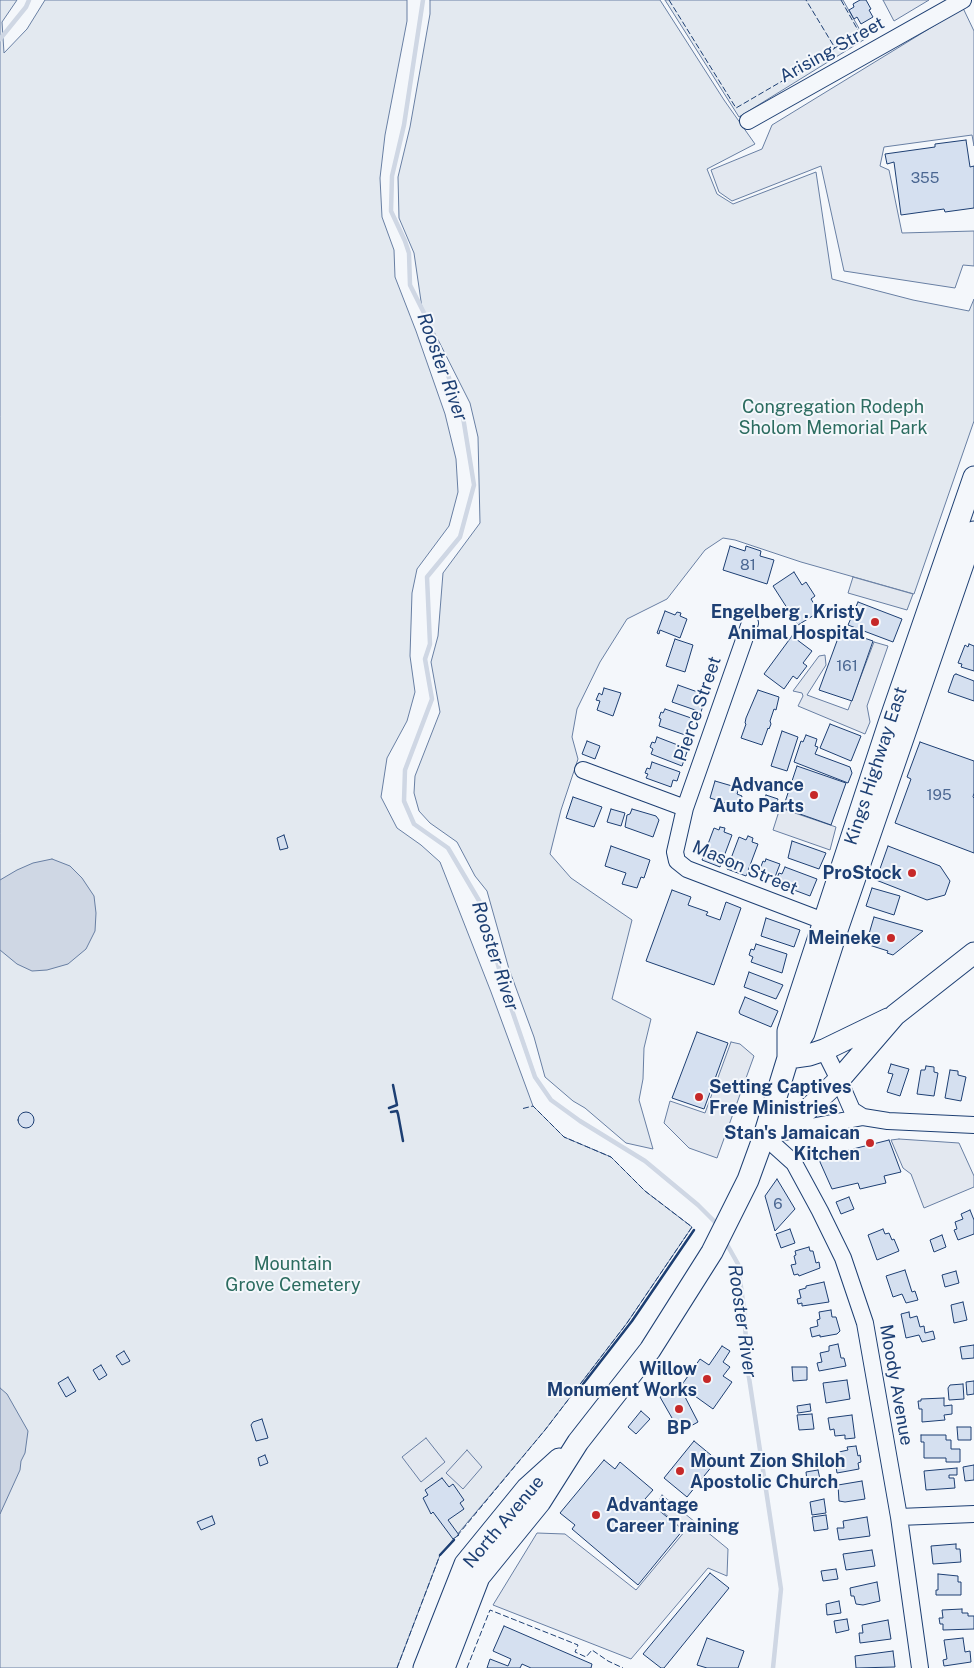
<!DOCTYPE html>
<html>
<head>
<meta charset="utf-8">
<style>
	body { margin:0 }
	canvas { display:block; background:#f4f7fb }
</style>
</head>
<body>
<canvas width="974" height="1668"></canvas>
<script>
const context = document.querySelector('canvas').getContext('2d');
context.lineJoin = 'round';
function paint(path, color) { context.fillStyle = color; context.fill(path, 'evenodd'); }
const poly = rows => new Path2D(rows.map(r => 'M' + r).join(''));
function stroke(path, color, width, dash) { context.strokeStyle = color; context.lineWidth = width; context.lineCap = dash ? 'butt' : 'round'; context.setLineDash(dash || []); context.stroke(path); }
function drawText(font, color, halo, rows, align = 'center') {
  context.font = font + ' "Public Sans",sans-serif'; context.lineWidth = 4; context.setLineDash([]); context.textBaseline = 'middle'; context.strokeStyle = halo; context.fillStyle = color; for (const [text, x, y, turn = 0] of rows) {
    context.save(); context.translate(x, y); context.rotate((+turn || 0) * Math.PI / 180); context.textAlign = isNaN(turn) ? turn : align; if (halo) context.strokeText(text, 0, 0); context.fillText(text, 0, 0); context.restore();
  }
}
const green = poly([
	[0,0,17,0,2,22,4,53,27,29,45,0,407,0,407,21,385,135,380,178,382,217,394,250,395,277,416,331,445,414,456,459,458,492,449,526,417,569,412,593,410,656,415,692,407,721,387,758,381,797,397,828,421,845,440,862,491,992,533,1106,564,1137,611,1157,645,1191,692,1227,627,1323,545,1430,440,1555,397,1668,0,1668,0,0],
	[430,0,660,0,724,100,755,144,707,169,717,194,733,204,816,172,832,279,913,300,969,311,974,299,974,421,914,594,801,562,735,540,723,538,705,550,667,599,627,619,600,662,577,709,572,737,578,759,561,810,550,854,571,878,632,920,612,999,651,1019,644,1048,643,1079,639,1100,653,1149,626,1143,585,1108,573,1101,545,1077,534,1037,509,969,487,891,475,876,457,842,430,823,419,811,414,793,415,776,440,712,431,662,438,636,443,573,480,523,478,437,470,403,422,308,414,253,399,218,398,177,410,127,430,14,430,0],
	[665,0,843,0,865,39,739,117,665,0]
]);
paint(green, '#e3e9f0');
stroke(green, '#687fa3', 1);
const parking = poly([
	[883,0,929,0,894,21,883,0],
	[963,8,974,31,974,146,972,135,884,147,880,166,889,170,902,233,974,231,974,266,963,265,955,288,844,271,821,166,732,201,719,192,711,170,762,149,772,125,963,8],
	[853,577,913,594,907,610,848,593,853,577],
	[874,642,888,646,867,706,870,722,865,734,798,706,803,696,802,693,793,691,819,656,825,655,826,665,807,695,848,710,874,642],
	[780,808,836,827,830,850,773,830,780,808],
	[731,1042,740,1044,754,1056,717,1158,689,1148,664,1123,670,1101,705,1113,731,1042],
	[899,1139,959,1143,974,1176,974,1187,924,1208,911,1174,903,1168,891,1140,899,1139],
	[426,1438,445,1462,421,1482,402,1457,426,1438],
	[467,1450,482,1467,463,1489,446,1473,467,1450],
	[662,1495,728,1549,727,1576,708,1568,631,1659,493,1605,537,1533,565,1534,636,1590,685,1531,656,1506,662,1495]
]);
paint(parking, '#e3e8f0');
stroke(parking, '#687fa3', 1);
const water = poly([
	[52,859,70,866,82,878,94,896,96,913,95,931,86,949,68,964,47,970,32,971,17,964,0,950,0,880,17,870,33,863,52,859],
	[0,1388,7,1394,28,1431,25,1453,21,1461,20,1470,0,1514,0,1388]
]);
paint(water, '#cfd7e4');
stroke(water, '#687fa3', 1);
stroke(poly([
	[423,0,404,125,392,176,391,211,405,241,409,253,410,285,430,325,463,417,474,485,460,537,427,577,430,644,425,659,432,699,405,770,404,801,414,824,448,848,481,904,505,990,535,1077,551,1100,580,1121,645,1161,698,1205,714,1221,718,1227],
	[0,39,26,7,29,0],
	[725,1241,738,1264,744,1310,748,1371,781,1589,773,1668]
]), '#cfd7e4', 4.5);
const building = poly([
	[860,0,866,0,871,9,869,10,873,17,861,24,857,17,854,19,849,10,854,7,853,4,860,0],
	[966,140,970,167,974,166,974,208,945,212,944,209,901,215,894,162,887,164,885,154,935,147,935,144,966,140],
	[730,546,745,551,746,546,761,551,760,556,774,560,767,584,723,570,730,546],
	[794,572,802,585,806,582,815,596,811,599,819,612,798,625,773,586,794,572],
	[858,602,902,619,893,642,848,625,858,602],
	[665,611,675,615,677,612,681,613,680,616,687,619,680,638,660,630,659,634,657,633,665,611],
	[841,630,873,641,852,701,819,690,841,630],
	[792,636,812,651,803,663,807,666,797,679,793,676,784,689,764,674,792,636],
	[675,639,693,645,685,672,666,666,675,639],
	[969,644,974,646,974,671,961,667,962,664,958,663,965,645,968,647,969,644],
	[956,674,974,681,974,701,948,692,954,675,956,674],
	[678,685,706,695,701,712,672,702,678,685],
	[604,688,621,693,613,716,597,710,600,701,596,700,599,693,602,695,604,688],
	[758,690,779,697,776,710,774,709,770,721,771,724,769,729,768,728,762,745,741,738,746,724,745,723,746,718,758,690],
	[665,709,694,719,688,736,659,726,661,719,659,718,661,712,663,713,665,709],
	[830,724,861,736,851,761,820,748,830,724],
	[782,731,798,737,787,771,771,766,782,731],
	[806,735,817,739,815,746,818,747,815,754,850,767,852,773,848,783,794,762,801,741,803,742,806,735],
	[657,737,688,749,682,766,651,754,653,749,650,747,652,742,655,743,657,737],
	[587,741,600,746,595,759,582,754,587,741],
	[920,742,974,761,974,793,973,797,974,798,974,853,895,823,911,779,907,777,920,742],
	[652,762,680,772,677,781,673,780,671,787,646,778,648,774,645,773,647,768,650,769,652,762],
	[797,766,846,783,831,825,783,808,797,766],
	[715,781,739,788,737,794,742,796,739,807,710,798,715,781],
	[766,795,778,799,775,808,763,804,766,795],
	[573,797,602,807,594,827,566,818,573,797],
	[611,809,625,813,621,826,607,822,611,809],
	[632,809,656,816,659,820,653,837,625,827,627,815,630,814,632,809],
	[720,827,725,828,724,832,732,835,720,867,702,860,714,828,719,830,720,827],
	[284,835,288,848,280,850,277,838,284,835],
	[748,836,753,838,752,842,758,844,746,876,727,869,739,837,746,840,748,836],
	[792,841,826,853,819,869,788,858,792,841],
	[611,846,650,860,644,878,641,877,637,888,622,884,626,873,605,866,611,846],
	[888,846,940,866,950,881,945,895,927,900,876,880,888,846],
	[766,859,780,864,775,877,763,872,763,870,760,869,763,861,765,862,766,859],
	[785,867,817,879,810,896,778,884,780,879,777,878,779,873,782,874,785,867],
	[872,888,900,896,894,915,866,906,872,888],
	[672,890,691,897,688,905,708,912,706,915,720,920,726,902,741,908,714,985,646,961,672,890],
	[874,917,923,931,893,955,887,953,888,951,866,944,874,917],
	[766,918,800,930,794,947,761,936,766,918],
	[756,944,787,954,782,973,751,962,753,957,749,955,751,949,754,950,756,944],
	[749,972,783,985,776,999,744,987,749,972],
	[745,997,778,1011,771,1027,740,1014,739,1012,745,997],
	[697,1032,728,1043,704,1109,672,1098,697,1032],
	[891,1064,909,1069,900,1096,887,1092,893,1074,888,1073,891,1064],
	[926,1066,934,1067,934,1072,938,1073,934,1096,917,1094,921,1070,925,1070,926,1066],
	[950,1070,958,1071,958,1075,966,1077,961,1101,945,1098,950,1070],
	'18 1120a8 8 0 1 1 16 0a8 8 0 1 1-16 0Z',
	[889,1140,901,1172,884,1176,886,1183,877,1185,860,1189,858,1183,832,1189,820,1162,821,1157,889,1140],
	[777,1179,795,1209,775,1231,765,1196,777,1179],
	[849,1197,854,1209,841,1214,836,1202,849,1197],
	[970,1210,974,1220,974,1234,958,1240,954,1230,957,1229,955,1222,963,1219,961,1214,970,1210],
	[790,1229,795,1243,781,1248,776,1234,790,1229],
	[883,1229,885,1234,889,1233,892,1240,894,1239,899,1251,877,1260,868,1235,883,1229],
	[942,1235,946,1247,934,1252,930,1240,942,1235],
	[809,1247,810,1251,813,1251,816,1263,819,1262,820,1268,799,1276,798,1274,794,1275,791,1265,796,1264,794,1256,796,1255,795,1251,809,1247],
	[905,1270,912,1292,915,1291,918,1300,906,1303,902,1294,893,1297,886,1276,905,1270],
	[956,1271,959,1283,945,1287,942,1275,956,1271],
	[824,1282,829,1302,802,1306,802,1303,798,1304,797,1299,801,1298,799,1290,806,1288,806,1286,824,1282],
	[963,1302,967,1320,954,1323,951,1305,963,1302],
	[831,1310,832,1317,836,1317,840,1331,837,1334,820,1337,820,1335,812,1337,810,1328,818,1326,817,1320,820,1319,819,1312,831,1310],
	[909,1312,910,1318,917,1316,920,1327,924,1326,925,1333,933,1331,935,1339,922,1342,919,1335,906,1338,901,1314,909,1312],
	[838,1344,841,1358,844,1358,846,1366,819,1371,817,1363,822,1362,820,1353,829,1351,829,1346,838,1344],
	[974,1345,974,1358,962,1359,960,1347,974,1345],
	[722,1346,730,1351,723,1362,730,1367,723,1376,732,1382,713,1409,681,1386,700,1359,709,1365,722,1346],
	[124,1351,130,1361,122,1365,116,1356,124,1351],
	[101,1365,107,1375,99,1380,93,1370,101,1365],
	[792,1367,807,1367,807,1380,793,1381,792,1367],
	[68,1377,76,1391,66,1397,58,1383,68,1377],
	[847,1380,850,1399,826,1403,823,1383,847,1380],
	[974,1381,974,1394,967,1395,966,1382,974,1381],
	[963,1384,964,1399,949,1400,948,1388,950,1385,963,1384],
	[677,1387,681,1397,684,1395,698,1422,680,1432,660,1397,677,1387],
	[944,1398,944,1406,952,1405,952,1414,944,1415,945,1420,922,1422,922,1409,919,1409,918,1401,921,1401,921,1399,944,1398],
	[810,1404,811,1411,798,1413,797,1406,810,1404],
	[641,1411,650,1419,636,1434,628,1427,641,1411],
	[812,1414,814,1429,799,1430,797,1415,812,1414],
	[852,1415,855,1438,845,1439,845,1435,835,1436,834,1429,830,1430,828,1418,852,1415],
	[262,1419,268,1438,256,1441,251,1425,253,1422,262,1419],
	[957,1427,971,1427,971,1440,958,1440,957,1427],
	[921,1435,946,1435,946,1440,951,1440,951,1449,960,1449,960,1462,946,1462,946,1458,924,1458,924,1442,921,1442,921,1435],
	[694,1441,717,1460,687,1497,664,1478,694,1441],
	[856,1446,858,1456,860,1455,861,1462,858,1463,859,1469,837,1473,836,1467,842,1466,839,1452,848,1450,847,1447,856,1446],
	[265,1455,268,1463,260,1466,258,1458,265,1455],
	[604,1460,615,1469,620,1462,653,1490,645,1499,683,1530,638,1585,572,1529,575,1525,560,1513,604,1460],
	[974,1465,974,1480,965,1481,963,1467,974,1465],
	[957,1468,957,1475,949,1475,949,1478,954,1478,955,1488,926,1490,924,1471,957,1468],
	[818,1470,820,1479,807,1481,806,1472,818,1470],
	[442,1478,449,1487,453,1484,464,1500,460,1503,464,1509,448,1520,459,1535,453,1539,433,1512,431,1514,423,1498,428,1495,425,1490,442,1478],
	[862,1481,865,1499,845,1502,839,1501,838,1485,862,1481],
	[824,1499,826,1513,812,1515,810,1502,824,1499],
	[826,1515,828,1529,814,1531,812,1517,826,1515],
	[212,1516,215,1524,201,1530,197,1522,212,1516],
	[867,1517,870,1536,839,1540,837,1528,844,1528,843,1521,867,1517],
	[956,1544,956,1549,960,1549,961,1562,933,1564,931,1546,956,1544],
	[872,1550,875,1566,846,1570,843,1554,872,1550],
	[836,1569,838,1579,823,1581,821,1571,836,1569],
	[710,1573,729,1588,664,1668,661,1668,643,1654,710,1573],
	[938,1574,958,1576,958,1582,961,1582,961,1595,936,1595,936,1590,938,1590,938,1574],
	[877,1582,880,1601,863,1605,856,1604,854,1596,851,1596,850,1588,877,1582],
	[839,1601,841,1613,827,1615,826,1604,839,1601],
	[962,1609,962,1613,968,1613,968,1616,974,1616,974,1629,943,1630,943,1624,940,1624,939,1618,943,1618,942,1610,962,1609],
	[847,1619,849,1630,836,1633,834,1621,847,1619],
	[888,1620,891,1639,860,1643,859,1633,863,1633,862,1625,888,1620],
	[504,1626,592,1664,591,1668,531,1668,522,1664,520,1668,487,1668,490,1659,508,1666,511,1659,493,1651,504,1626],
	[707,1638,744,1651,738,1668,707,1668,697,1665,707,1638],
	[963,1638,965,1652,970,1651,971,1662,944,1666,943,1660,947,1659,944,1640,963,1638],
	[893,1651,895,1667,856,1668,855,1656,893,1651]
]);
paint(building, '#d5e0f0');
stroke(building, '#1d3f73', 1);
const minor = poly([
	[748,121,963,0],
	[583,770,685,808,675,852,677,861,687,869,834,925],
	[685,808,750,623],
	[824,1050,839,1080,852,1110,863,1117],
	[774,1134,863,1117,888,1121,974,1125],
	[764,1136,794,1163,820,1211,843,1258,865,1323,899,1517,920,1668],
	[899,1517,974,1514]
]);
const major = poly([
	[788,1058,804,1033,838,927,974,532],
	[788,1058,809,1055,824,1050,888,1019],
	[764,1136,805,1112,839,1080,895,1015,974,953],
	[424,1668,465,1564,527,1488,559,1459],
	[444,1668,479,1577,540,1502,578,1442,650,1350,712,1252,748,1180,764,1136,788,1058,788,1031,889,723,974,477]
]);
stroke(minor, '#1d3f73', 18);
stroke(major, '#1d3f73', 23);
stroke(minor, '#f4f7fb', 16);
stroke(major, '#f4f7fb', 21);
stroke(poly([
	[669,0,736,108,796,73,835,48,806,0],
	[835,48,859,32,841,0],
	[457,1536,545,1430,627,1323,692,1227,645,1191,611,1157,564,1137,533,1106,521,1109],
	[397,1668,440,1555],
	[467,1668,490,1610,578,1645,575,1652,586,1657,592,1650,608,1661,623,1668]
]), '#1d3f73', 1, [6, 2.5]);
stroke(poly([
	[389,1108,397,1105,393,1085],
	[391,1112,397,1111,398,1114,403,1141],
	[580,1388,632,1321,694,1230],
	[440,1555,454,1540]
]), '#1d3f73', 2.5);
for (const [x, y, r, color] of [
	[875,622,5,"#c62828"],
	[814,795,5,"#c62828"],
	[912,873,5,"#c62828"],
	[891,938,5,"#c62828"],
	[699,1097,5,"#c62828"],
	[870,1143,5,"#c62828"],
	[707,1379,5,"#c62828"],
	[679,1409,5,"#c62828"],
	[680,1471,5,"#c62828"],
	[596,1515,5,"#c62828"]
]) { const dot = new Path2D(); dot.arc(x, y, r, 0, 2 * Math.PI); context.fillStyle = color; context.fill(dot); stroke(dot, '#f4f7fb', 2); }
drawText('15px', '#4b6792', null, [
	["355",925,178],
	["81",748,565],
	["161",847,666],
	["195",939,795],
	["6",778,1204]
]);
drawText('18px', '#1d3f73', '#f4f7fb', [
	["Arising Street",832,50,-29],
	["Pierce Street",698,709,-71],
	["Kings Highway East",876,766,-72],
	["Mason Street",745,868,23],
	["Moody Avenue",896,1385,80],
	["North Avenue",504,1522,-50]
]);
drawText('18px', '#2c6c60', '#f4f7fb', [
	["Congregation Rodeph",833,407],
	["Sholom Memorial Park",833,428],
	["Mountain",293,1264],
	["Grove Cemetery",293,1285]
]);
drawText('bold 18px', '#1d3f73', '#f4f7fb', [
	["Engelberg . Kristy",865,612],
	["Animal Hospital",865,633],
	["Advance",804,785],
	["Auto Parts",804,806],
	["ProStock",902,873],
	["Meineke",881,938],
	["Setting Captives",709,1087,"left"],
	["Free Ministries",709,1108,"left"],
	["Stan's Jamaican",860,1133],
	["Kitchen",860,1154],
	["Willow",697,1369],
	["Monument Works",697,1390],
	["BP",679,1428,"center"],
	["Mount Zion Shiloh",690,1461,"left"],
	["Apostolic Church",690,1482,"left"],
	["Advantage",606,1505,"left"],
	["Career Training",606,1526,"left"]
], 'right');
drawText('italic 19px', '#1d3f73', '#f4f7fb', [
	["Rooster River",442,367,70],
	["Rooster River",495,956,72],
	["Rooster River",742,1321,82]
]);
</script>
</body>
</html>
